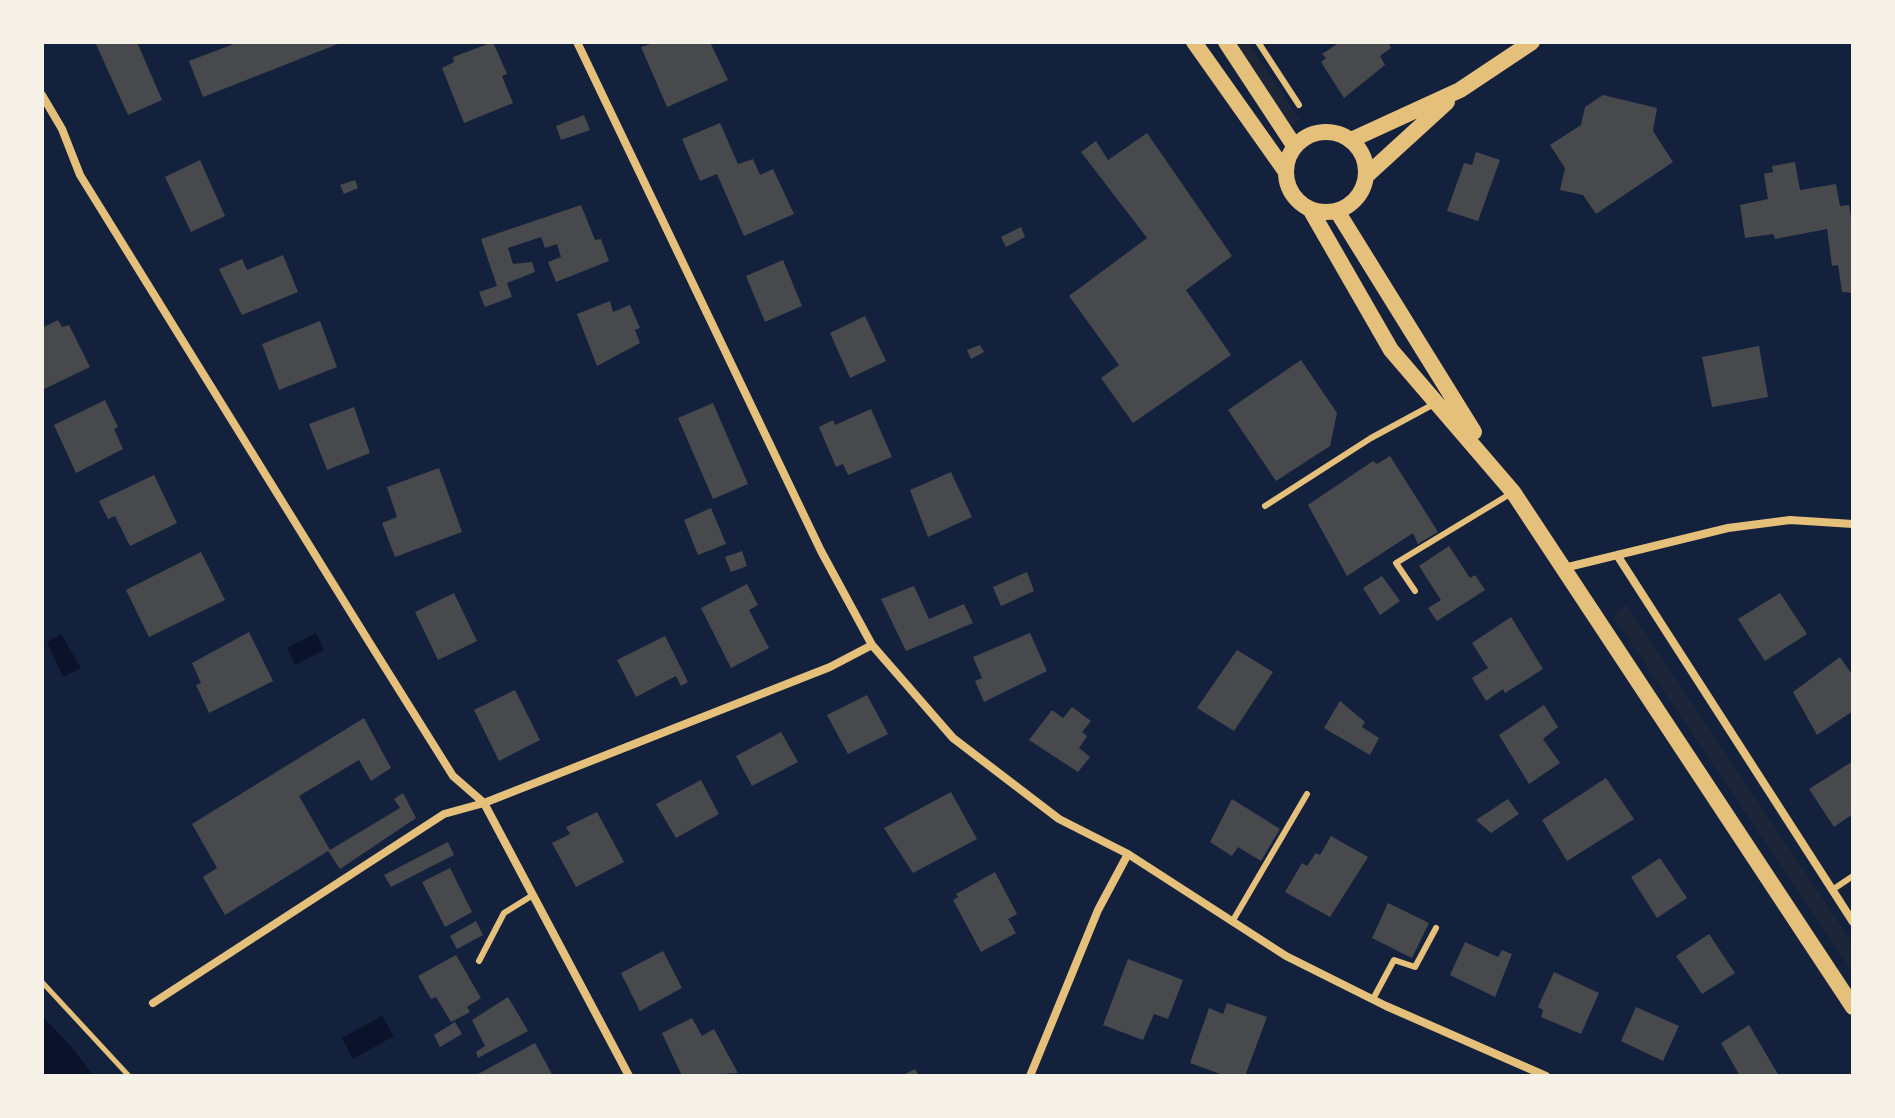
<!DOCTYPE html>
<html>
<head>
<meta charset="utf-8">
<style>
	body { margin:0 }
	#map { position:relative; width:1895px; height:1118px; overflow:hidden; background:#14213d; font-family:"Asap Condensed",sans-serif }
	canvas { display:block }
	.frame { position:absolute; inset:0; border:44px solid #f6f1e7; pointer-events:none }
</style>
</head>
<body>
<div id="map">
<canvas width="1895" height="1118"></canvas>
<div class="frame"></div>
</div>
<script>
const context = document.querySelector('canvas').getContext('2d');
context.lineJoin = 'round';
function paint(path, color) { context.fillStyle = color; context.fill(path, 'evenodd'); }
const poly = rows => new Path2D(rows.map(r => 'M' + r).join(''));
function stroke(path, color, width, dash) { context.strokeStyle = color; context.lineWidth = width; context.lineCap = dash ? 'butt' : 'round'; context.setLineDash(dash || []); context.stroke(path); }
paint(poly([
	[1235,42,1248,42,1300,120,1291,126],
	[1626,604,1853,944,1853,973,1614,617]
]), '#1d2539');
paint(poly([
	[316,633,324,650,295,665,287,648],
	[61,634,81,668,63,677,47,642],
	[42,1016,69,1044,94,1076,42,1076],
	[382,1016,394,1036,353,1059,342,1038]
]), '#0b132b');
paint(poly([
	[95,42,137,42,162,100,128,115],
	[239,42,343,42,203,97,189,61],
	[493,42,507,74,502,76,513,103,464,123,442,68,454,62,453,57],
	[657,42,710,42,728,80,667,107,641,47],
	[1340,42,1388,42,1391,48,1380,56,1385,65,1344,98,1321,62,1326,58,1322,54],
	[1603,95,1657,108,1653,131,1673,162,1596,214,1583,195,1560,190,1565,168,1550,145,1581,125,1585,107],
	[584,115,590,130,561,140,556,126],
	[720,123,738,164,753,159,760,175,773,169,794,214,744,236,717,174,700,181,682,139],
	[1147,133,1232,256,1186,290,1231,355,1133,423,1101,378,1119,365,1069,296,1147,238,1081,152,1096,141,1108,160],
	[1476,152,1500,160,1478,221,1447,211,1464,163,1472,165],
	[200,160,225,216,191,232,165,177],
	[1795,162,1800,190,1836,184,1840,206,1849,205,1853,230,1853,293,1842,292,1838,265,1832,266,1827,229,1775,239,1773,234,1745,238,1740,205,1768,199,1764,174,1773,172,1772,166],
	[355,180,358,188,344,194,340,185],
	[581,205,595,240,601,239,609,261,556,282,548,262,561,257,557,244,545,248,541,237,508,248,513,264,532,262,535,272,507,283,512,297,485,307,479,292,497,286,481,239],
	[1021,227,1025,237,1006,247,1001,237],
	[283,255,298,292,242,315,219,269,242,259,247,270],
	[783,260,802,306,765,322,746,276],
	[610,301,613,312,630,305,640,328,635,330,640,343,597,366,577,314],
	[865,316,886,361,850,378,830,333],
	[58,320,62,327,69,325,90,367,42,390,42,328],
	[320,321,337,367,279,390,262,344],
	[980,345,984,352,971,359,967,350],
	[1759,346,1768,397,1712,407,1702,357],
	[1301,360,1337,413,1330,446,1276,481,1228,410],
	[105,400,118,427,114,429,123,449,76,473,54,425],
	[713,403,748,484,713,499,678,418],
	[354,407,370,453,327,470,309,424],
	[871,409,892,457,848,475,843,464,836,467,819,427,833,420,835,425],
	[1390,456,1438,532,1418,544,1413,533,1347,576,1308,505,1373,461,1377,464],
	[439,468,462,532,395,557,382,523,397,517,387,487],
	[951,472,972,517,928,537,910,490],
	[154,475,177,523,130,546,115,516,108,519,99,501],
	[711,508,726,544,698,555,684,520],
	[1449,546,1470,578,1475,575,1485,590,1437,621,1428,608,1441,600,1419,566],
	[742,551,747,566,731,572,725,557],
	[201,552,225,600,149,637,126,590],
	[1027,572,1034,591,1001,606,993,587],
	[1382,576,1400,601,1380,615,1363,588],
	[747,584,758,605,749,610,769,648,731,668,701,608],
	[914,586,929,619,964,604,973,623,906,651,881,599],
	[454,593,477,641,438,660,415,612],
	[1780,593,1807,634,1765,661,1738,619],
	[1511,617,1543,669,1505,693,1503,689,1486,701,1472,678,1488,668,1472,643],
	[249,632,273,681,209,713,196,685,201,683,192,663],
	[1030,633,1047,671,984,702,975,681,982,678,973,657],
	[665,636,688,682,681,686,676,676,636,697,617,660],
	[1237,650,1273,672,1234,731,1197,708],
	[1840,657,1853,676,1853,711,1817,735,1793,692],
	[515,690,540,740,499,761,474,710],
	[867,695,888,734,848,754,827,715],
	[1340,701,1365,722,1362,727,1379,738,1370,755,1324,728],
	[1544,705,1558,727,1543,739,1560,763,1529,784,1499,735],
	[1072,707,1091,721,1082,732,1087,736,1079,748,1090,757,1078,772,1029,740,1052,710,1063,718],
	[364,718,391,768,371,781,359,760,299,796,330,850,400,808,394,799,403,793,416,818,340,869,328,851,225,915,203,877,217,868,192,824],
	[781,732,798,762,752,786,736,756],
	[1853,761,1853,814,1834,827,1809,789],
	[1606,778,1634,819,1567,861,1542,820],
	[701,780,719,814,676,838,656,804],
	[951,792,977,839,913,873,884,828],
	[1232,799,1280,829,1261,861,1238,847,1232,856,1210,842],
	[1508,799,1519,814,1491,833,1476,820],
	[597,812,624,862,576,887,552,843,570,834,566,827],
	[1331,836,1368,857,1330,917,1285,892,1302,863,1307,866,1316,853,1320,855],
	[448,842,454,855,391,887,384,875],
	[1660,858,1687,898,1657,918,1631,877],
	[450,868,472,912,445,927,422,882],
	[995,872,1017,914,1008,919,1016,933,981,952,953,900,958,897,956,894],
	[1388,903,1429,923,1412,958,1372,938],
	[476,921,483,935,457,949,450,936],
	[1709,934,1735,973,1702,994,1676,956],
	[1465,942,1498,957,1502,950,1512,954,1495,997,1450,975],
	[663,951,682,988,640,1011,621,973],
	[456,955,481,998,467,1007,470,1012,451,1022,436,997,431,999,418,976],
	[1128,959,1183,980,1168,1019,1154,1014,1143,1040,1103,1025],
	[1554,972,1599,993,1581,1034,1541,1017,1543,1010,1538,1007],
	[508,997,528,1031,478,1058,476,1052,485,1046,472,1020],
	[1227,1003,1267,1017,1245,1076,1226,1076,1190,1063,1209,1008,1223,1014],
	[1636,1007,1679,1026,1663,1061,1621,1041],
	[692,1018,702,1036,714,1029,738,1073,682,1076,662,1033],
	[455,1022,462,1034,440,1047,434,1035],
	[1749,1025,1779,1076,1740,1076,1721,1043],
	[535,1043,553,1076,479,1076,478,1074],
	[915,1069,919,1076,901,1076]
]), '#48494c');
stroke(poly([
	[42,982,129,1076]
]), '#e5c07b', 5);
stroke(poly([
	[1258,42,1299,105],
	[1265,506,1371,438,1434,404],
	[1415,591,1396,563,1510,494],
	[1832,890,1853,876],
	[1232,922,1307,794],
	[479,961,504,913,533,895],
	[1373,999,1394,960,1415,967,1436,928]
]), '#e5c07b', 6);
stroke(poly([
	[577,42,821,551,872,645,953,738,1059,819,1128,854,1286,956,1386,1006,1546,1076],
	[42,95,62,129,80,175,371,645,453,776,484,803,629,1076],
	[1617,555,1853,922],
	[1564,568,1728,528,1790,520,1853,524],
	[153,1003,444,814,484,803,830,667,872,645],
	[1030,1076,1098,910,1128,854]
]), '#e5c07b', 8);
stroke(poly([
	[1194,42,1286,172],
	[1226,42,1295,147],
	'1286 172a40 40 0 1 1 80 0a40 40 0 1 1-80 0Z',
	[1351,140,1460,90,1532,42],
	[1366,176,1447,102],
	[1310,209,1391,350,1513,492,1853,1007],
	[1337,211,1474,432]
]), '#e5c07b', 16);
</script>
</body>
</html>
